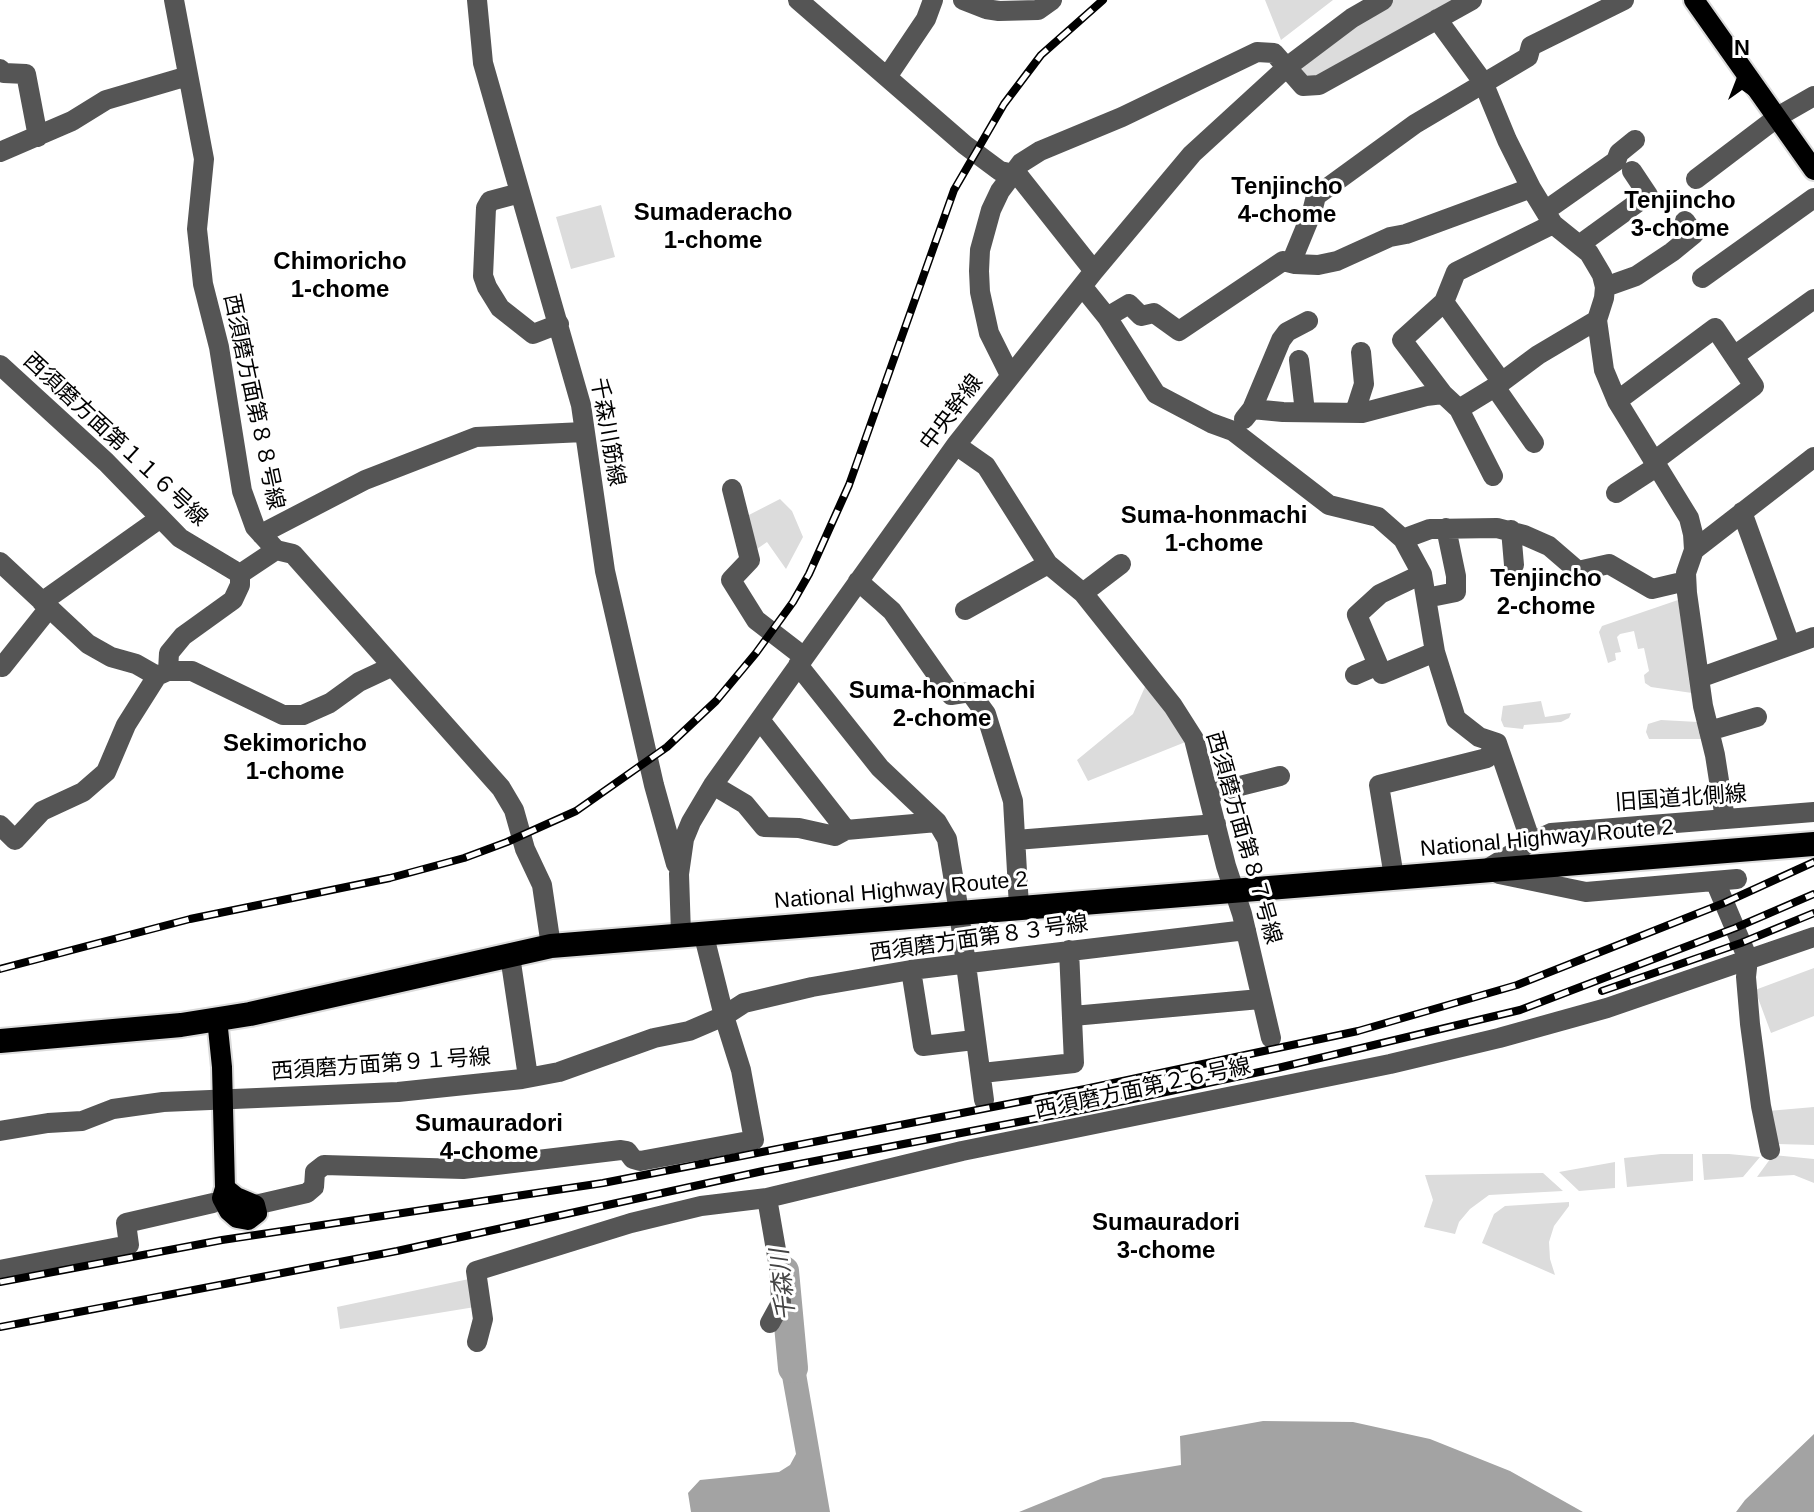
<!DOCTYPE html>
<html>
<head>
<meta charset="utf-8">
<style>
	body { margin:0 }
	#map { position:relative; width:1814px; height:1512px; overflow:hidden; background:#fff; font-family:Helvetica,sans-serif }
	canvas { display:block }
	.north { position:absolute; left:1702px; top:32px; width:80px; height:80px; -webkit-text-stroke:6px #fff; paint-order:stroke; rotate:0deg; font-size:22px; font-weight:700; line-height:32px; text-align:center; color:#000 }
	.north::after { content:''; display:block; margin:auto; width:28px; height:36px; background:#000; clip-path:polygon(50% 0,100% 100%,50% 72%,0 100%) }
</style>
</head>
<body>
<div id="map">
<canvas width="1814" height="1512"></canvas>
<div class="north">N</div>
</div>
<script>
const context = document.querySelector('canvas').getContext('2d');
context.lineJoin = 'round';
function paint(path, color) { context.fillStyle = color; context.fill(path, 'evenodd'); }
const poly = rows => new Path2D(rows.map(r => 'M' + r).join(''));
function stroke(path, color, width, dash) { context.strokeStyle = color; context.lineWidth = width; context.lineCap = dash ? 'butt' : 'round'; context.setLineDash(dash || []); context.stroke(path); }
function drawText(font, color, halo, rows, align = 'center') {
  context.font = font + ' Helvetica,"Noto Sans JP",sans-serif'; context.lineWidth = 6; context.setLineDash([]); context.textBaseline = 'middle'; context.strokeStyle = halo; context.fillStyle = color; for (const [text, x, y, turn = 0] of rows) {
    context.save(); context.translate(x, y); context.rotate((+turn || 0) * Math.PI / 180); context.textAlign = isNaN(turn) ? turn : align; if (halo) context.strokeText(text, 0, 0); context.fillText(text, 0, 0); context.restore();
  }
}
paint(poly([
	[1265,0,1333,0,1281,40],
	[1392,0,1464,0,1316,82,1296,69],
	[601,205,615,257,571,269,556,217],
	[780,499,792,511,803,537,786,569,767,542,754,551,745,517],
	[1678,600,1679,605,1692,693,1651,687,1645,683,1644,675,1649,671,1644,648,1638,649,1634,631,1620,634,1617,637,1621,652,1615,653,1616,660,1608,663,1599,632,1602,626],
	[1148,680,1188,741,1088,781,1077,760,1133,714],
	[1541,701,1545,717,1571,713,1569,718,1561,722,1524,725,1523,729,1504,727,1501,720,1503,706],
	[1661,720,1698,722,1704,739,1649,739,1646,732,1648,724],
	[1814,968,1814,1016,1771,1033,1755,990],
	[1814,1107,1814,1145,1777,1144,1768,1111],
	[1661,1154,1693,1154,1693,1181,1627,1187,1624,1158],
	[1702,1154,1729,1154,1760,1157,1743,1177,1704,1180],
	[1773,1155,1814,1159,1814,1183,1794,1175,1757,1177],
	[1615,1162,1615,1188,1579,1191,1559,1172],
	[1543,1173,1563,1191,1489,1195,1470,1209,1459,1222,1455,1234,1424,1227,1433,1200,1425,1175],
	[1569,1202,1569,1206,1554,1226,1549,1242,1550,1259,1555,1275,1482,1243,1494,1214,1505,1206],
	[469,1279,475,1307,340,1329,337,1307]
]), '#dcdcdc');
paint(poly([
	[805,1367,830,1512,691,1512,688,1493,700,1480,779,1472,790,1465,796,1454,781,1371],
	[1263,1421,1353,1422,1430,1439,1510,1471,1583,1512,1019,1512,1103,1478,1181,1465,1180,1436],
	[1814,1434,1814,1512,1736,1512,1745,1500]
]), '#a3a3a3');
stroke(poly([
	[784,1271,793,1368]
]), '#a3a3a3', 30);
const major = poly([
	[1694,0,1814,170],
	[217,1019,222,1067,225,1188,222,1198,229,1211,237,1218,248,1220,257,1213,255,1205,236,1197,225,1188]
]);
const highway = poly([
	[0,1041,181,1025,250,1014,551,946,1814,844]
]);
stroke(major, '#dbdbdb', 24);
stroke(highway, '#dbdbdb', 28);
stroke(poly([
	[174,0,204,159,197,229,203,284,219,347,242,491,255,527,276,550,293,554,501,788,514,810,525,849,542,885,551,946],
	[477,0,483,63,581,405,605,571,654,785,676,864],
	[798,0,965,145,1000,171,1018,175,1094,271],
	[963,0,986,9,999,11,1038,10,1052,0],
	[1437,19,1483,82,1507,140,1531,188,1553,224,1589,253,1602,275,1605,287,1604,298,1597,320,1604,370,1617,401,1689,518,1693,534,1694,550,1686,573,1687,593,1703,706,1715,755,1725,819],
	[0,69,4,73,26,74,38,137],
	[887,77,926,19,933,0],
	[0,152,72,121,106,100,188,76],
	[1696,179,1779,116,1814,96],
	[520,193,490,201,486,208,483,276,487,287,500,308,533,334,559,324],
	[1545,211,1616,161,1619,153,1635,140],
	[1579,245,1648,195,1632,171],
	[1291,263,1312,212,1316,196,1415,124,1528,57,1531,46,1624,0],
	[1702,278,1814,198],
	[1082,286,1107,317,1156,394,1211,423,1233,431,1329,505,1378,517,1403,539,1422,574,1435,652,1456,719,1479,737,1497,743,1531,842],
	[1605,287,1636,276,1672,252,1694,234,1685,221],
	[1444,302,1456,272,1553,224],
	[1107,317,1129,304,1141,316,1154,313,1179,331,1283,261,1295,264,1318,265,1337,261,1390,237,1406,234,1531,188],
	[1734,356,1814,299],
	[1299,360,1305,412],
	[0,365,106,462,180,538,240,574],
	[1010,375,989,333,980,292,979,271,980,250,991,210,1000,191,1021,163,1040,151,1122,117,1257,52,1274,53,1303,86,1319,85,1472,0],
	[1495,387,1534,443],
	[1617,401,1715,328,1754,386,1653,462],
	[1252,409,1283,412,1362,413,1426,396,1443,394],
	[1459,409,1495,387,1538,355,1597,320],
	[1355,412,1364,384,1361,352],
	[1244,419,1252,409,1281,340,1287,332,1308,321],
	[956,445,986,466,1048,564,1083,593,1173,706,1194,739,1226,866,1242,914,1271,1038],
	[1493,476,1459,409,1443,394,1402,340,1444,302,1501,381],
	[732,489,750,560,731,580,756,620,804,657],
	[1616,493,1656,467],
	[1742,512,1790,645],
	[1511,530,1514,565],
	[261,534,365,480,476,437,584,432],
	[1403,539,1430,529,1497,528,1524,535,1549,546,1578,571,1609,564,1652,589,1686,581],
	[1694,550,1814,457],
	[0,562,88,644,111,657,136,664,157,676],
	[240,574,276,550],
	[1422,574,1380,594,1357,615,1382,674,1435,652],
	[858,581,892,611,951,695,970,692,986,714,1013,801,1019,907],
	[1083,593,1121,564],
	[1426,598,1456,592,1456,576,1446,528],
	[42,602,159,519],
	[965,610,1048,564],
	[798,665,880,768,937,822,947,839,959,912,984,1100],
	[2,667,49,608],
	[168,671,169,653,183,636,233,600,240,585,240,574],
	[1355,675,1378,665],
	[157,676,168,671,192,671,283,715,303,715,330,703,359,682,391,667],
	[1699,678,1814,637],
	[760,720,846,830],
	[1709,731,1757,717],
	[713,785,745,804,764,827,799,828,835,836,846,830,937,822],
	[1208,794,1280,776],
	[0,825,15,840,42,811,83,792,106,772,126,725,157,676],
	[1016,840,1216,824],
	[1484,871,1531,842,1551,833,1814,812],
	[1499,874,1586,892,1737,879],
	[1394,877,1379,785,1487,758,1497,743],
	[1715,881,1748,959],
	[681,934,679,874,684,839,691,822,713,785,956,445,1094,271,1192,154,1287,67,1352,18,1383,0],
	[510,956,528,1077],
	[1748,959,1746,977,1750,1024,1761,1106,1770,1150],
	[911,970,923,1046,974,1040],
	[1073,1016,1260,999],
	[982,1073,1074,1063,1069,950],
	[0,1131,48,1123,82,1121,113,1109,163,1102,398,1092,522,1079,559,1072,654,1038,689,1031,724,1016,744,1003,812,987,911,970,1246,930],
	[767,1198,780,1273,781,1303,770,1323],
	[255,1205,307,1193,314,1187,315,1172,324,1165,463,1169,621,1150,627,1151,633,1159,640,1161,754,1140,741,1070,724,1016,703,932],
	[0,1270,129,1245,126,1223,213,1203],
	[477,1342,483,1319,476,1271,631,1223,701,1206,767,1198,962,1151,1390,1064,1499,1038,1607,1008,1814,937]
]), '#555', 20);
stroke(major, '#000', 20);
stroke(highway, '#000', 24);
const rail = poly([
	[0,969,190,919,390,878,464,858,507,842,576,811,667,747,716,701,756,653,793,602,809,574,849,485,954,190,1004,104,1041,55,1103,0],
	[1602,991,1741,943,1814,913],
	[0,1282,222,1240,603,1183,1085,1089,1358,1031,1517,985,1724,903,1814,862],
	[0,1327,397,1251,763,1171,1086,1109,1278,1068,1520,1010,1735,928,1814,894]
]);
stroke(rail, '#000', 8);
stroke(rail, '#fff', 5, [15]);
drawText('22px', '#000', '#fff', [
	["西須磨方面第８８号線",253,402,78],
	["中央幹線",952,413,-53],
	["千森川筋線",607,432,80],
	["西須磨方面第１１６号線",115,440,43],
	["旧国道北側線",1681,799,-4],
	["西須磨方面第８７号線",1243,838,74],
	["National Highway Route 2",1547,839,-5],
	["National Highway Route 2",901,891,-5],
	["西須磨方面第８３号線",979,939,-8],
	["西須磨方面第９１号線",381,1065,-4],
	["西須磨方面第２６号線",1143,1089,-12]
]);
drawText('bold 24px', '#000', '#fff', [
	["Tenjincho",1287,187],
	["4-chome",1287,215],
	["Tenjincho",1680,201],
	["3-chome",1680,229],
	["Sumaderacho",713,213],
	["1-chome",713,241],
	["Chimoricho",340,262],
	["1-chome",340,290],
	["Suma-honmachi",1214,516],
	["1-chome",1214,544],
	["Tenjincho",1546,579],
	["2-chome",1546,607],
	["Suma-honmachi",942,691],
	["2-chome",942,719],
	["Sekimoricho",295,744],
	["1-chome",295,772],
	["Sumauradori",489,1124],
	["4-chome",489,1152],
	["Sumauradori",1166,1223],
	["3-chome",1166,1251]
]);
drawText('italic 24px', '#444', '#fff', [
	["千森川",784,1285,-96]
]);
</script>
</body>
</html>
